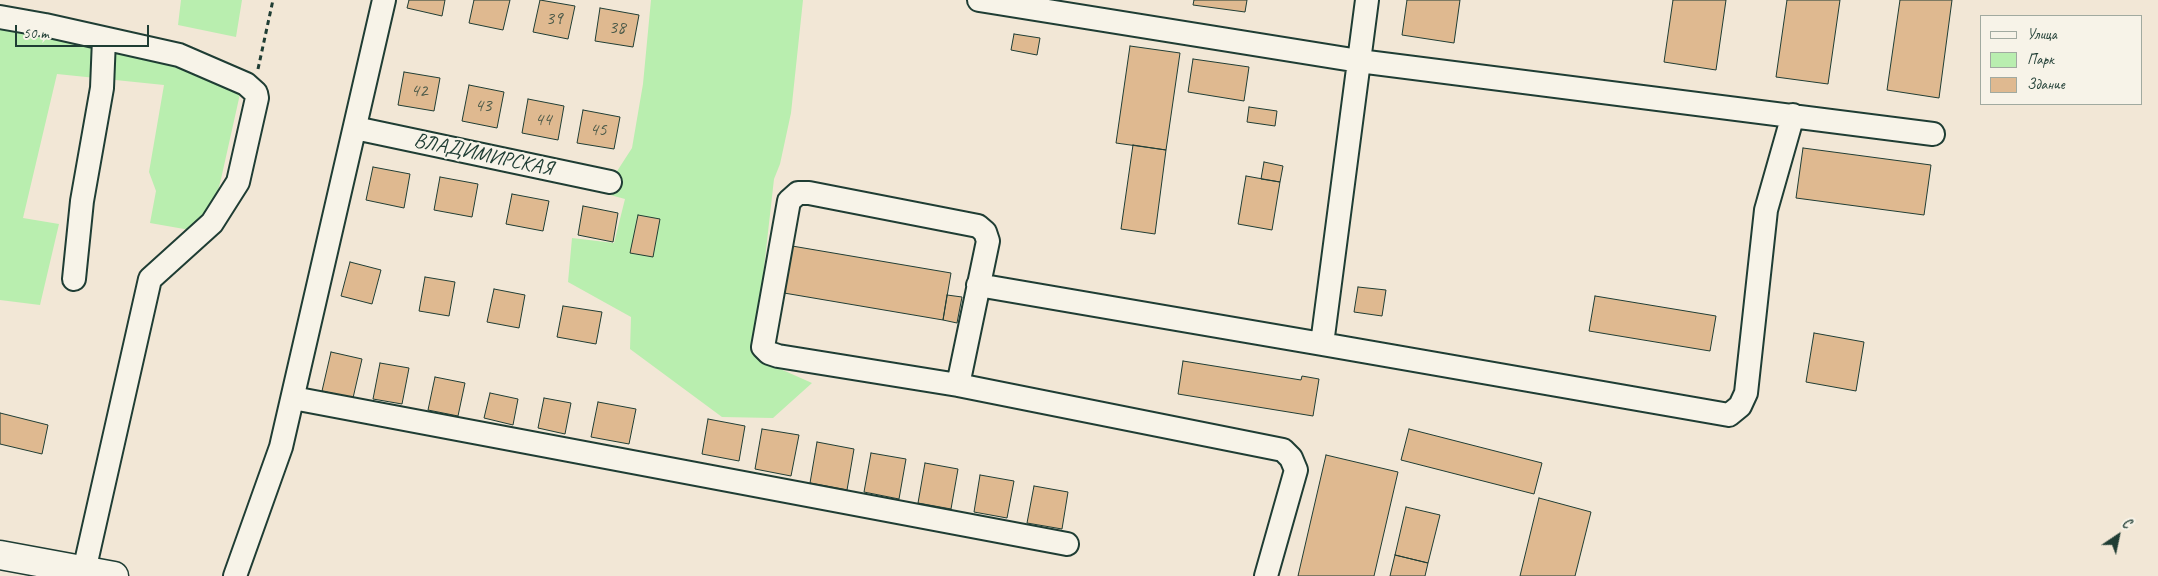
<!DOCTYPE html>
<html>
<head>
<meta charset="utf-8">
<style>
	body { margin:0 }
	#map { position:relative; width:2158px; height:576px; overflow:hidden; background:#f2e7d6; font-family:Caveat,sans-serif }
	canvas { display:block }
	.legend { position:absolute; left:1980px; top:15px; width:162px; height:90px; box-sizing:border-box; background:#f7f3e8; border:1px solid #a1aaa0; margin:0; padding:6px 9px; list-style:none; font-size:15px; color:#1f3d34 }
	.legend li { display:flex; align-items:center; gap:10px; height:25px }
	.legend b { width:25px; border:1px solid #a1aaa0 }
	.north { position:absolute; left:2093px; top:511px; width:50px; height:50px; -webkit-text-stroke:4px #f7f3e8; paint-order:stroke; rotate:34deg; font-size:14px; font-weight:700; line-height:20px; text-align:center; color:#1f3d34 }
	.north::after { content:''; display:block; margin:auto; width:18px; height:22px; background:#1f3d34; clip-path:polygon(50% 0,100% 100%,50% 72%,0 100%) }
	.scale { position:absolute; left:15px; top:25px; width:134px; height:22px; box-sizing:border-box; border:2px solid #1f3d34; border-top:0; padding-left:6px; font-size:15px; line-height:18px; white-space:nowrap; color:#1f3d34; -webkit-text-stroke:4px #f7f3e8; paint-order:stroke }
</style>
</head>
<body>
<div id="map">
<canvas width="2158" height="576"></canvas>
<ul class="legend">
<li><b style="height:6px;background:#f7f3e8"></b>Улица</li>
<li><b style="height:14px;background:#b9eeaf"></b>Парк</li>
<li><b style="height:14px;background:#dfb990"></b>Здание</li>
</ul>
<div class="north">С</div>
<div class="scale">50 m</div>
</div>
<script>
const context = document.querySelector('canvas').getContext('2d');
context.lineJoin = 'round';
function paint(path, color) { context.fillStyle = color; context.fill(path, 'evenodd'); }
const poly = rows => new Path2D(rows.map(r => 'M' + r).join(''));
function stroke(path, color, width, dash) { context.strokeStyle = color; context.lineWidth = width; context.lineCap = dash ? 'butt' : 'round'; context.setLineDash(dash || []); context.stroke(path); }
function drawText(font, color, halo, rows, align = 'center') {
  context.font = font + ' Caveat,sans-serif'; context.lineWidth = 4.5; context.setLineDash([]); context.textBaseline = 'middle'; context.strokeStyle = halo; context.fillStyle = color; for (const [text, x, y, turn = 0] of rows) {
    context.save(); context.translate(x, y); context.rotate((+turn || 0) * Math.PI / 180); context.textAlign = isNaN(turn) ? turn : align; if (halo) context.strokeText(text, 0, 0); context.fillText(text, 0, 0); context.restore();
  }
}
paint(poly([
	[181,0,242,0,236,37,178,25],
	[651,0,803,0,791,113,780,164,774,179,757,330,760,360,812,383,773,418,722,417,630,349,631,317,568,282,572,238,614,243,625,199,603,193,632,148,643,84],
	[0,28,43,37,198,58,228,75,240,94,221,179,207,233,150,223,156,191,149,172,164,85,57,74,23,218,59,224,40,305,0,300]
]), '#b9eeaf');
const building = poly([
	[409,0,445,0,442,16,407,8,409,0],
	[474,0,510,0,503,30,469,23,474,0],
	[540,0,575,6,568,39,533,32,540,0],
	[1194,0,1247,0,1245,12,1193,5,1194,0],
	[1407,0,1460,0,1454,43,1402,35,1407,0],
	[1673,0,1726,0,1716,70,1664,62,1673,0],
	[1787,0,1840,0,1828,84,1776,77,1787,0],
	[1900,0,1952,0,1939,98,1887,90,1900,0],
	[600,8,639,15,633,47,595,41,600,8],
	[1014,34,1040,38,1037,55,1011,50,1014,34],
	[1130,46,1180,53,1166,150,1116,143,1130,46],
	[1193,59,1249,67,1244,101,1188,92,1193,59],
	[404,72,440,78,434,111,398,105,404,72],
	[469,85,504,92,497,128,462,121,469,85],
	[528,99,564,106,558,140,522,133,528,99],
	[1249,107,1277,111,1275,126,1247,122,1249,107],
	[583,110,620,117,614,149,577,143,583,110],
	[1133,145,1166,150,1155,234,1121,229,1133,145],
	[1803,148,1931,165,1924,215,1796,198,1803,148],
	[1264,162,1283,166,1280,182,1261,179,1264,162],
	[373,167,410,174,404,208,366,200,373,167],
	[1246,176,1280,182,1272,230,1238,224,1246,176],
	[440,177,478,184,472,217,434,210,440,177],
	[512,194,549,201,543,231,506,224,512,194],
	[583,206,618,213,613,242,578,235,583,206],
	[638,215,660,219,653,257,630,253,638,215],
	[792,246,951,273,943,320,784,293,792,246],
	[350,262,381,270,372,304,341,296,350,262],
	[425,277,455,282,449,316,419,311,425,277],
	[1358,287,1386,290,1382,316,1354,312,1358,287],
	[494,289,525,295,519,328,487,322,494,289],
	[947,295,962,297,957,323,943,320,947,295],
	[1595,296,1716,316,1710,351,1589,331,1595,296],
	[563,306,602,312,596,344,557,337,563,306],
	[1814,333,1864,342,1856,391,1806,382,1814,333],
	[331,352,362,359,353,398,322,391,331,352],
	[1183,361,1301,380,1302,376,1319,379,1313,416,1178,394,1183,361],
	[380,363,409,368,402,404,373,399,380,363],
	[435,377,465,383,458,416,428,410,435,377],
	[490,393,518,399,513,425,484,418,490,393],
	[544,398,571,403,565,434,538,428,544,398],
	[598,402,636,409,629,444,591,437,598,402],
	[0,413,48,425,42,454,0,444,0,413],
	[708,419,745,426,739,461,702,454,708,419],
	[762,429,799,435,791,476,755,469,762,429],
	[1409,429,1542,463,1534,494,1401,460,1409,429],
	[817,442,854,449,847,490,810,483,817,442],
	[871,453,906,459,899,499,864,492,871,453],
	[1326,455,1398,472,1374,576,1298,576,1326,455],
	[925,463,958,469,951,509,918,503,925,463],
	[980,475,1014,481,1007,518,974,512,980,475],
	[1034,486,1068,492,1062,529,1027,523,1034,486],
	[1539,498,1591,512,1575,576,1520,576,1539,498],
	[1406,507,1440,515,1428,563,1395,555,1406,507],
	[1395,555,1428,563,1425,576,1390,576,1395,555]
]);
paint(building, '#dfb990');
stroke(building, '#1f3d34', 1);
const minor = poly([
	[979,0,1359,61,1933,134],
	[1367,0,1322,344,1729,415,1740,406,1746,393,1766,210,1793,115],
	[0,17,45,25,179,55,246,84,256,93,257,98,238,182,212,223,150,279,84,571],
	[355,128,610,182],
	[74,279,82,201,102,88,104,39],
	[978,285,1322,344],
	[958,385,988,241,985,232,978,226,809,193,798,193,789,201,763,347,769,353,778,356,958,385,1283,450,1291,458,1296,470,1266,576],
	[293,398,1067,544],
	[235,576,281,447,384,0]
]);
const major = poly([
	[0,555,114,576]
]);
stroke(minor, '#1f3d34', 26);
stroke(major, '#1f3d34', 31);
stroke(poly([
	[258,69,273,0]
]), '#1f3d34', 3, [5, 4]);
stroke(minor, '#f7f3e8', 22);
stroke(major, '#f7f3e8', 28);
drawText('19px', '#4f5c4b', null, [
	["39",554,19],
	["38",617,28],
	["42",419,91],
	["43",483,106],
	["44",543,120],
	["45",598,130]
]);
drawText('21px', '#1f3d34', '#f7f3e8', [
	["ВЛАДИМИРСКАЯ",483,155,12]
]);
</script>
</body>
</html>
